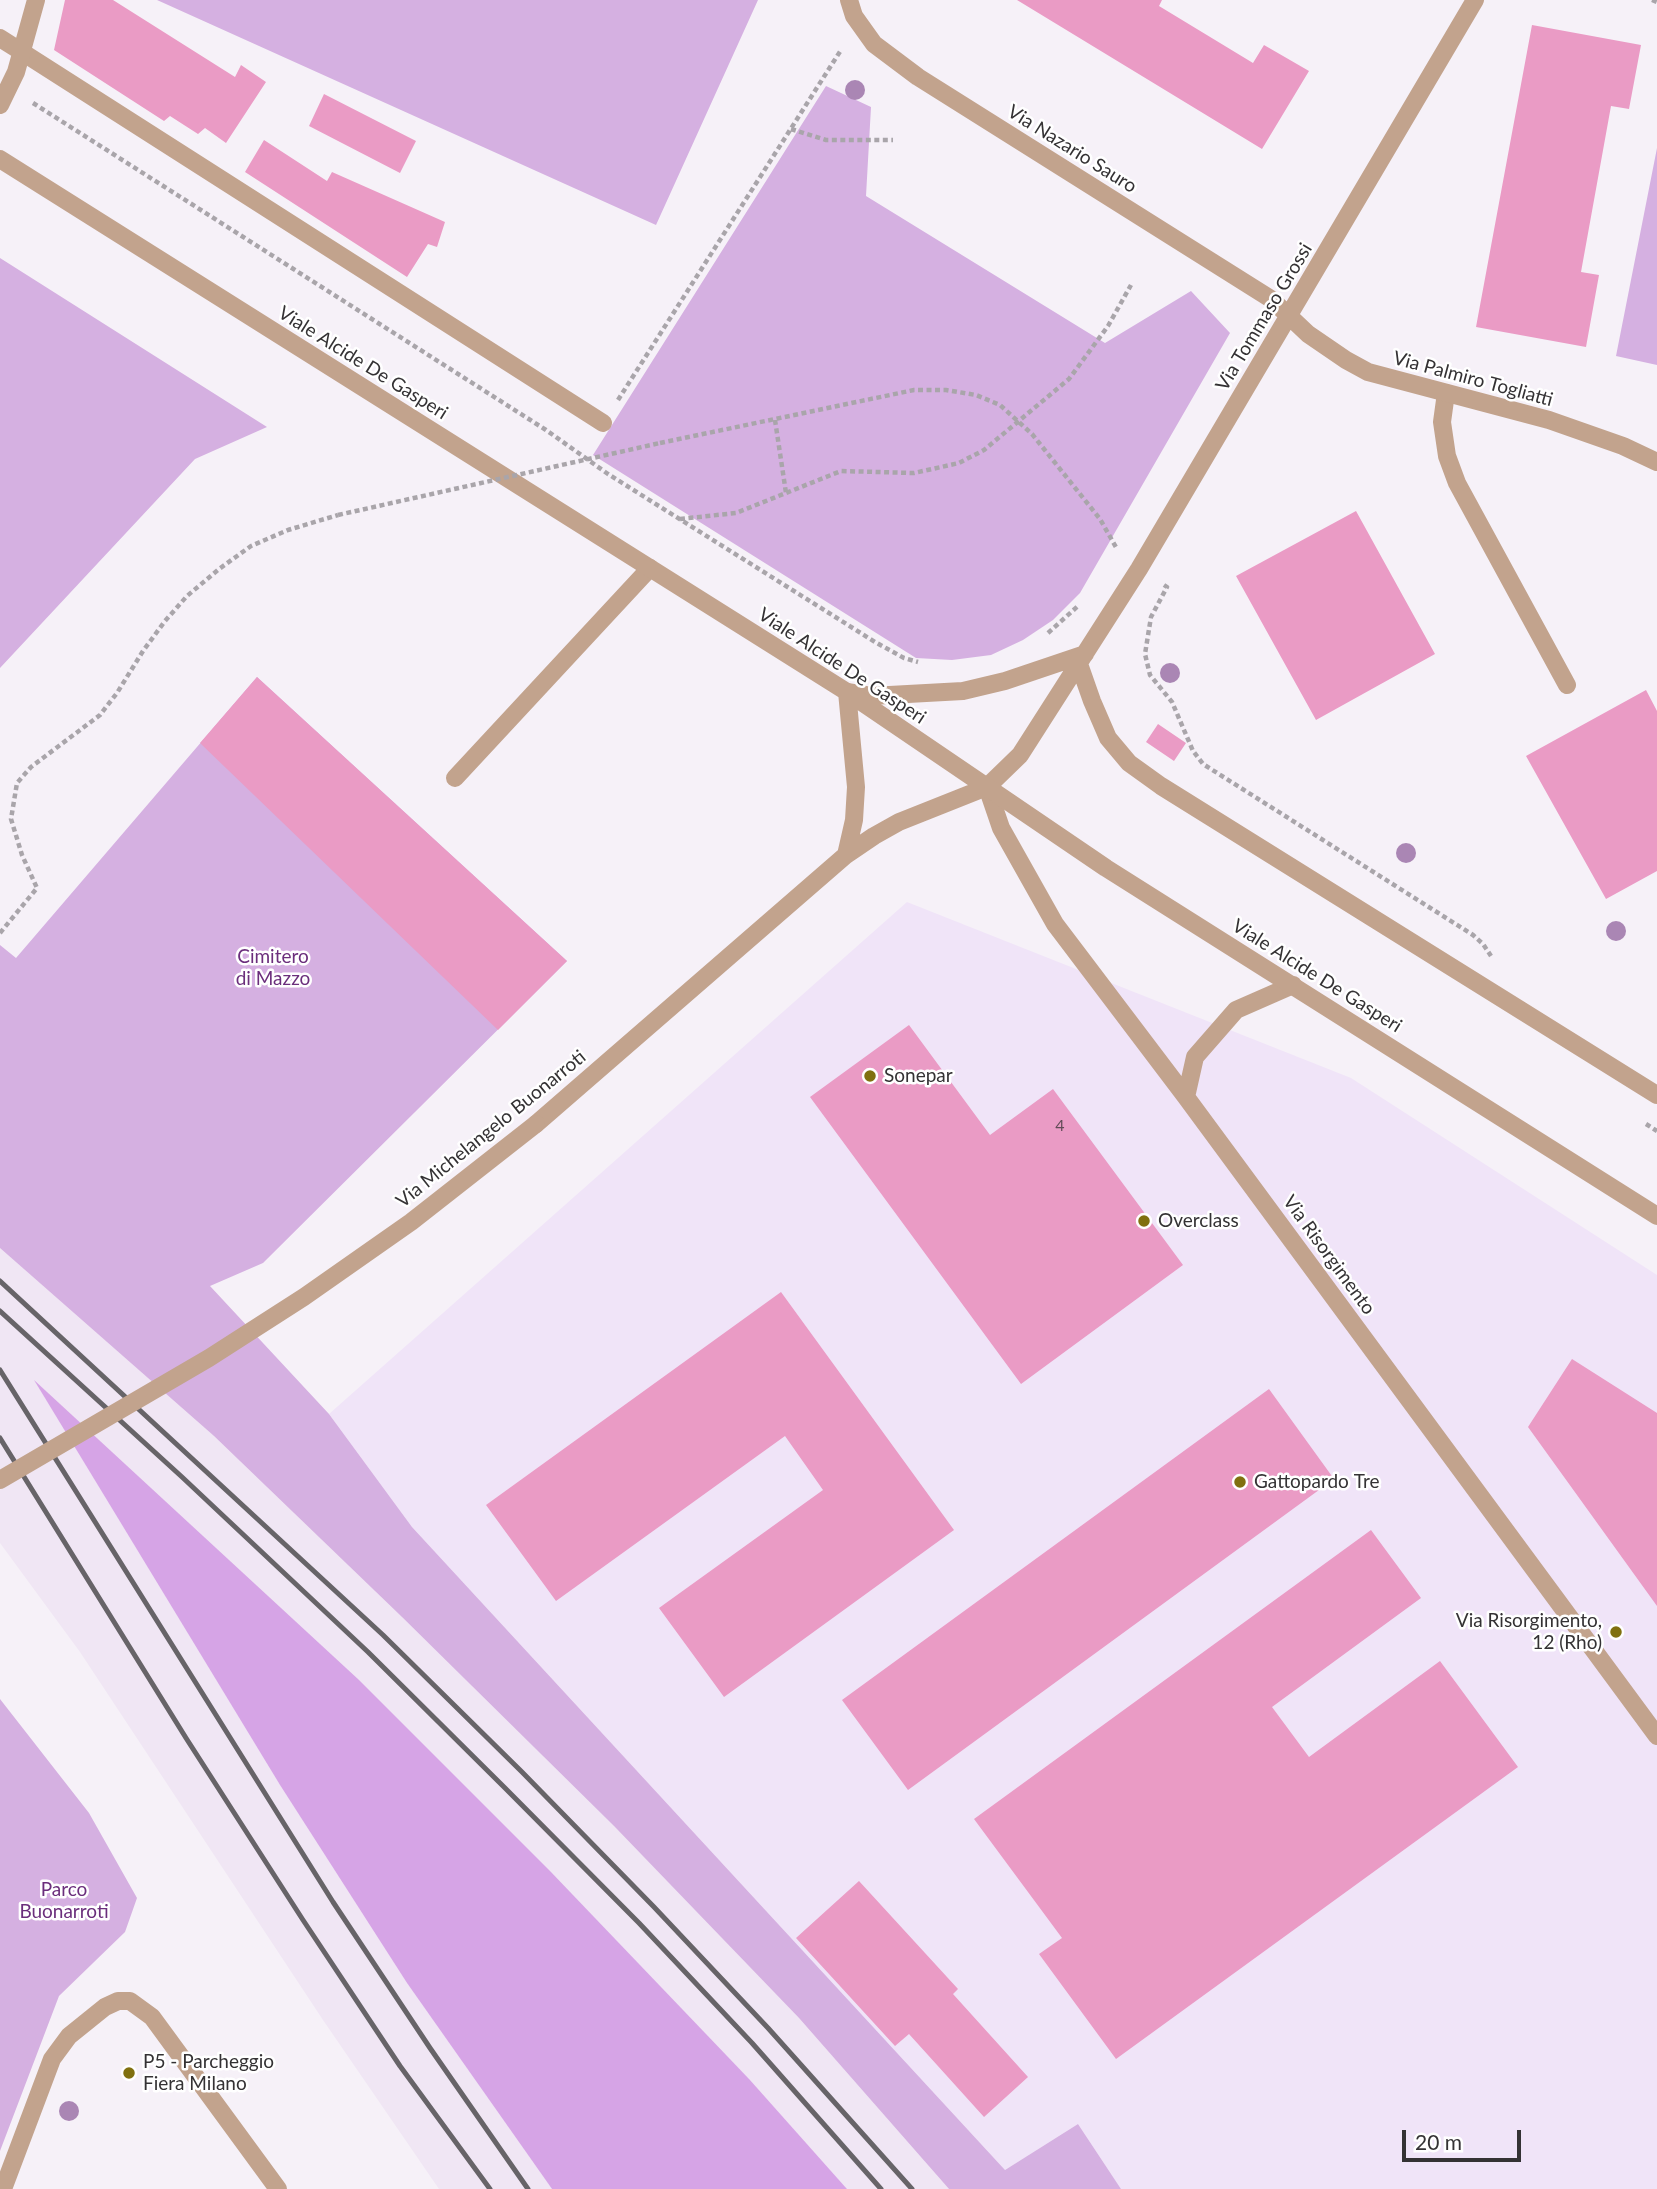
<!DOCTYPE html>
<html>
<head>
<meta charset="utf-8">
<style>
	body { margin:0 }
	#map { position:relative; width:1657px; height:2189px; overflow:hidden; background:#f6f1f8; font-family:Lato,sans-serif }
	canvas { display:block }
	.scale { position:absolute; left:1402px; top:2130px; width:119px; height:32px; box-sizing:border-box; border:4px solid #343234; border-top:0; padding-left:9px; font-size:21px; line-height:24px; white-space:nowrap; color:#343234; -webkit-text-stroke:5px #fff; paint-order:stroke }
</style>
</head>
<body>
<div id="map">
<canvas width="1657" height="2189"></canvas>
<div class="scale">20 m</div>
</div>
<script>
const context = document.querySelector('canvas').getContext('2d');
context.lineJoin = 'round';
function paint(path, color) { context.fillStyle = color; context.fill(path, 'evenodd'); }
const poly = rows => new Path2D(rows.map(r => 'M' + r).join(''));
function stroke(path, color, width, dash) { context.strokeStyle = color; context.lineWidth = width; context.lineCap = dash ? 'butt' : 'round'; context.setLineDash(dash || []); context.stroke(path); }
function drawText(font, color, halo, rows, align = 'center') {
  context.font = font + ' Lato,sans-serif'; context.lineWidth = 5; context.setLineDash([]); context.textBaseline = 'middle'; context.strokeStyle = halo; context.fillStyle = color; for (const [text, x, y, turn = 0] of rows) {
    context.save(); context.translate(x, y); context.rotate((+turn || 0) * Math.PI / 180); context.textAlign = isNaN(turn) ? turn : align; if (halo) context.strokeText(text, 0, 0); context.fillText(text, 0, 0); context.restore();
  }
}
paint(poly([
	[0,1248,214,1436,402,1617,614,1826,799,2018,949,2189,847,2189,750,2080,36,1383,280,1785,407,1983,552,2189,439,2189,323,2020,80,1652,0,1543]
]), '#f0e6f4');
paint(poly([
	[907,902,1351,1078,1657,1275,1657,2189,1121,2189,1078,2124,1005,2170,412,1527,329,1414]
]), '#f0e4f8');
paint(poly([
	[157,0,758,0,656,225],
	[826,86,871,107,866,196,1105,343,1191,291,1230,333,1080,593,1053,620,1023,640,991,655,952,660,916,658,593,455],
	[1657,148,1657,365,1616,356],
	[0,258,267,427,195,459,0,668],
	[257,677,567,961,263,1263,210,1286,329,1414,412,1527,1005,2170,1078,2124,1121,2189,949,2189,799,2018,614,1826,402,1617,214,1436,0,1248,0,945,16,958],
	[0,1699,89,1813,137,1898,125,1932,59,1996,0,2151]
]), '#d5b0e1');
paint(poly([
	[34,1380,359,1680,550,1871,750,2080,847,2189,552,2189,407,1983,280,1785]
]), '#d6a4e6');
paint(poly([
	[65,0,113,0,235,77,241,65,266,82,226,143,205,128,198,134,170,116,164,121,54,50],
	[1017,0,1162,0,1159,6,1253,63,1264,45,1309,71,1262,149],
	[1532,25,1641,45,1629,109,1611,106,1581,272,1599,275,1586,347,1476,327],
	[324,94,416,141,400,173,309,126],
	[264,140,327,181,332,172,445,222,437,247,428,244,407,277,245,172],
	[1356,511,1435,654,1316,720,1236,576],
	[257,677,567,961,498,1030,200,743],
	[1646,690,1657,711,1657,871,1606,899,1526,756],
	[1158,724,1186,743,1174,761,1146,742],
	[909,1025,990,1135,1053,1089,1183,1265,1021,1384,810,1097],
	[781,1292,954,1530,724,1697,659,1608,823,1490,785,1436,556,1601,486,1505],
	[1572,1359,1657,1413,1657,1606,1528,1427],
	[1269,1389,1334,1479,908,1790,842,1700],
	[1371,1530,1421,1598,1272,1707,1309,1757,1440,1661,1518,1767,1116,2059,1039,1954,1062,1938,974,1819],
	[859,1881,958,1989,953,1994,1028,2077,984,2117,909,2034,895,2046,796,1938]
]), '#ea9bc5');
stroke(poly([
	[1652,0,1657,2],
	[33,103,546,430,608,474,875,642,904,658,918,662],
	[791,129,826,140,893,140],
	[618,400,841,50],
	[775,420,786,493],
	[660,443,914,390,946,390,976,395,1000,405,1032,434,1100,519,1117,549],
	[680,519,736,513,841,471,914,473,959,463,984,450,1069,379,1108,326,1131,285],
	[1164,585,1167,587,1151,617,1145,654,1150,675,1172,702,1193,751,1203,764,1473,935,1483,944,1491,956],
	[1048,633,1078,606],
	[0,933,37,888,22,855,11,819,17,783,31,767,100,715,117,693,143,651,165,621,187,596,219,569,251,546,288,530,338,515],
	[1646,1124,1657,1131]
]), '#a9a5aa', 4.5, [5, 3.5]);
stroke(poly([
	[22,52,603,423],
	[1446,393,1442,422,1447,456,1457,483,1567,685],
	[455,778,650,568],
	[3,2189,52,2059,69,2036,105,2007,118,2001,130,2001,152,2017,278,2189]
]), '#c2a38d', 18);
stroke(poly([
	[849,0,854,16,874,44,918,77,1271,299,1308,334,1346,360,1368,372,1549,420,1623,446,1657,462],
	[1475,0,1139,569,1020,755,987,787,1001,828,1055,924,1186,1097,1657,1736],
	[0,38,22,52],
	[0,105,16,72,36,0],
	[1079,664,1092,701,1108,738,1129,763,1161,786,1657,1095],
	[847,692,871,696,963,691,1005,681,1085,654],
	[1186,1097,1195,1057,1236,1010,1293,985]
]), '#c2a38d', 18);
stroke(poly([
	[0,159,847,692,1106,868,1657,1216],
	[846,855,854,820,856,787,847,692],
	[536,1124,846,855,874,836,899,822,987,787]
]), '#c2a38d', 18);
stroke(poly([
	[0,1281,383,1635,522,1772,654,1907,768,2028,912,2189],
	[0,1311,182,1477,368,1652,505,1788,639,1923,752,2043,881,2189],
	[0,1370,333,1902,430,2048,528,2189],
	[0,1438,186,1738,303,1920,400,2066,490,2189]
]), '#676468', 5);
stroke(poly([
	[338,515,660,443]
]), '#a9a5aa', 4.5, [5, 3.5]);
stroke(poly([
	[0,1480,209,1358,304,1297,411,1222,536,1124]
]), '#c2a38d', 18);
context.fillStyle = '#aa86b4';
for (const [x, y] of [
	[855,90],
	[1170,673],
	[1406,853],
	[1616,931],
	[69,2111]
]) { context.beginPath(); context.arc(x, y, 10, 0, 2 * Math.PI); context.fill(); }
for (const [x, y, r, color] of [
	[870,1076,7,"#80700f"],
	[1144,1221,7,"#80700f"],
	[1240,1482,7,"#80700f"],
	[1616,1632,7,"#80700f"],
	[129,2073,7,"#80700f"]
]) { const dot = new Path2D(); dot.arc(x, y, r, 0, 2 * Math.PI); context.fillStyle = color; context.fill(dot); stroke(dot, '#fff', 2.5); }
drawText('16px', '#624c58', null, [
	["4",1060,1126]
]);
drawText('19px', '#343234', '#fff', [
	["Via Nazario Sauro",1072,149,32],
	["Via Tommaso Grossi",1264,317,-59],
	["Viale Alcide De Gasperi",363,363,32],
	["Via Palmiro Togliatti",1473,379,15],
	["Viale Alcide De Gasperi",842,666,33],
	["Viale Alcide De Gasperi",1317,976,32],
	["Via Michelangelo Buonarroti",491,1129,-39],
	["Via Risorgimento",1329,1255,54]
]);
drawText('19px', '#6b2e7c', '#fff', [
	["Cimitero",273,957],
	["di Mazzo",273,979],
	["Parco",64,1890],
	["Buonarroti",64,1912]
]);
drawText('19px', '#343234', '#fff', [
	["Sonepar",884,1076],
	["Overclass",1158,1221],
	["Gattopardo Tre",1254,1482],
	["Via Risorgimento,",1602,1621,"right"],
	["12 (Rho)",1602,1643,"right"],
	["P5 - Parcheggio",143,2062],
	["Fiera Milano",143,2084]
], 'left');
</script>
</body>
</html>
